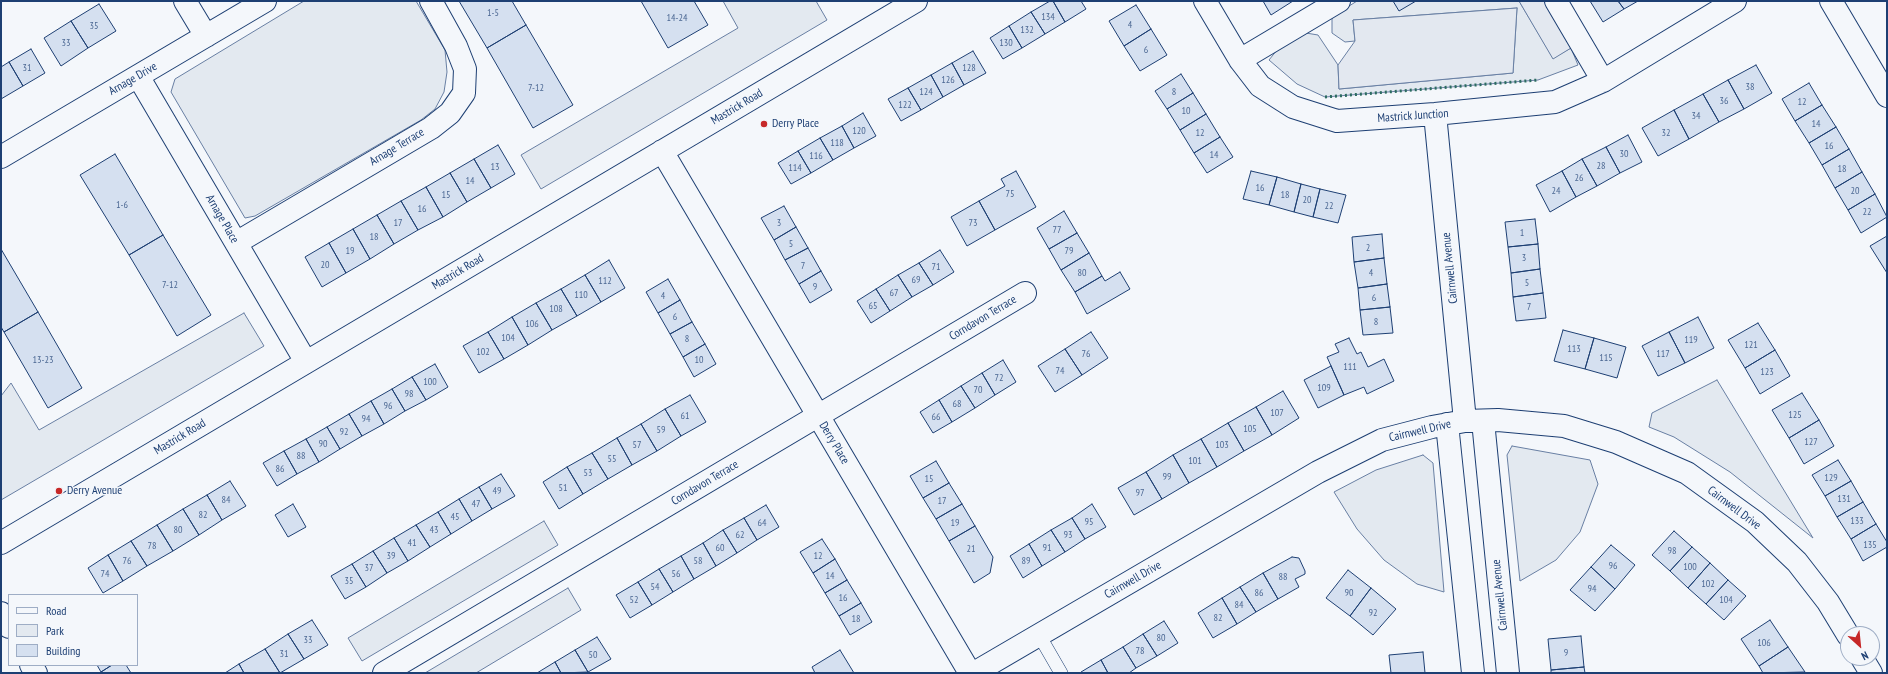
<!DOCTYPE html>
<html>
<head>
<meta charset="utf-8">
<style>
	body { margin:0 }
	#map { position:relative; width:1888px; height:674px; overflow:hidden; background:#f4f7fb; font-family:"PT Sans Narrow",sans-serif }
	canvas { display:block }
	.frame { position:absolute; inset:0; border:2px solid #1d3f73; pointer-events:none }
	.legend { position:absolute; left:8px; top:594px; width:130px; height:72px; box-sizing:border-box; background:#f4f7fb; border:1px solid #9eadc5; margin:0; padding:5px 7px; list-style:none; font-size:12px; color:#1d3f73 }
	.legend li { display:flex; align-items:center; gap:8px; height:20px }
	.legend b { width:20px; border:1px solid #9eadc5 }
	.north { position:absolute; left:1840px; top:626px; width:40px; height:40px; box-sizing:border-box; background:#f4f7fb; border:1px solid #9eadc5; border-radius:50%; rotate:153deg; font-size:11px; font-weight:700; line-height:16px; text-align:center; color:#1d3f73 }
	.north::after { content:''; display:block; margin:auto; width:14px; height:18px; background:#c62828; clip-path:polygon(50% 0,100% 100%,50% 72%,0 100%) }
</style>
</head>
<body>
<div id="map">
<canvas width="1888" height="674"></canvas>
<div class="frame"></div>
<ul class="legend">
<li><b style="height:5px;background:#f4f7fb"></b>Road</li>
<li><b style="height:11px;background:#e3e9f0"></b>Park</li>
<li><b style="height:11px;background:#d5e0f0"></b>Building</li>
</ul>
<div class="north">N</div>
</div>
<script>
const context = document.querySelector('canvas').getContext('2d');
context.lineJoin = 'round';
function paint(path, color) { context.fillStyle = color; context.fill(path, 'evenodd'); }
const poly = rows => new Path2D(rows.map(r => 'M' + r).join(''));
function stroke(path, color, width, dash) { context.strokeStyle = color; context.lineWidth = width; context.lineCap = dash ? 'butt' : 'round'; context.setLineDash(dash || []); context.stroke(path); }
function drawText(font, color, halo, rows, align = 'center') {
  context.font = font + ' "PT Sans Narrow",sans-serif'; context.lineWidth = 3; context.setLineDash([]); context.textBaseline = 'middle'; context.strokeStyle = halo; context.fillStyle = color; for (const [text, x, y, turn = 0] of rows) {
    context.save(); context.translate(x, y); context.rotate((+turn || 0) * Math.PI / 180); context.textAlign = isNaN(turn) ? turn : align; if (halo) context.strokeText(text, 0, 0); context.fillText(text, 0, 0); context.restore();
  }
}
const green = poly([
	[304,1,416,1,445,50,447,72,444,92,435,109,421,120,255,216,245,218,171,92,175,79,304,1],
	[723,1,816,1,827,20,541,189,521,155,738,28,723,1],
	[1357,1,1519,1,1553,58,1571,48,1578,65,1538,80,1325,97,1297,84,1269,60,1277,50,1306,33,1318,35,1338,65,1339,89,1513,73,1517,8,1353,20,1355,41,1345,42,1332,33,1332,17,1357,1],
	[244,313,264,346,1,500,1,396,11,383,39,430,244,313],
	[1717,380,1813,538,1730,472,1674,437,1649,427,1652,413,1717,380],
	[1512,446,1590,460,1598,484,1580,532,1556,560,1520,581,1507,455,1512,446],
	[1423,455,1433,463,1444,592,1417,584,1384,560,1357,529,1334,492,1376,470,1423,455],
	[544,521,558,545,362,661,348,638,544,521],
	[568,588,581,610,476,673,425,673,568,588]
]);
paint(green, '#e3e9f0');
stroke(green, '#687fa3', 1);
const parking = poly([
	[1519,1,1544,1,1571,48,1553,59,1519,1],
	[1517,8,1513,73,1339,89,1338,65,1355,41,1353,20,1517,8]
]);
paint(parking, '#e3e8f0');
stroke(parking, '#687fa3', 1);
const building = poly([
	[459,1,512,1,526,25,487,48,459,1],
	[641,1,694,1,708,25,668,48,641,1],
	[1050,1,1053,1,1065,22,1045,34,1031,12,1050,1],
	[1053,1,1081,1,1086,9,1065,22,1053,1],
	[1263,1,1293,1,1271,15,1263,1],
	[1393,1,1416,1,1399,11,1393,1],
	[1590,1,1618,1,1624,9,1603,22,1590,1],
	[1618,1,1638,1,1624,9,1618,1],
	[99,4,116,31,88,48,71,21,99,4],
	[1136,5,1151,29,1124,46,1109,21,1136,5],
	[1031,12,1045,34,1022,48,1009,26,1031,12],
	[71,21,88,48,61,66,44,38,71,21],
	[526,25,573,105,533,128,487,48,526,25],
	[1009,26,1022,48,1003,59,990,38,1009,26],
	[1151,29,1167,55,1140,71,1124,46,1151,29],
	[31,49,45,73,23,86,9,62,31,49],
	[973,51,986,73,964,85,952,63,973,51],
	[9,62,23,86,1,99,1,67,9,62],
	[952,63,964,85,943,97,931,75,952,63],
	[1756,65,1772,93,1744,109,1728,80,1756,65],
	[1181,74,1193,93,1167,109,1155,91,1181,74],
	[931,75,943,97,921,110,908,88,931,75],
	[1728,80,1744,109,1719,122,1703,94,1728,80],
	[1809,83,1822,105,1795,121,1782,99,1809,83],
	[908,88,921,110,901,121,888,99,908,88],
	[1193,93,1206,114,1180,130,1167,109,1193,93],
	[1703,94,1719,122,1689,139,1674,110,1703,94],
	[1822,105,1836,127,1809,143,1795,121,1822,105],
	[1674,110,1689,139,1658,156,1642,128,1674,110],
	[863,113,876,136,854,148,842,126,863,113],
	[1206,114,1220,137,1194,153,1180,130,1206,114],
	[842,126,854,148,833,160,820,138,842,126],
	[1836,127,1849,149,1822,165,1809,143,1836,127],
	[1628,135,1642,162,1620,173,1606,147,1628,135],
	[1220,137,1233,157,1207,173,1194,153,1220,137],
	[820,138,833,160,811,173,798,151,820,138],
	[498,145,515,174,491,188,474,159,498,145],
	[1606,147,1620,173,1597,186,1582,159,1606,147],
	[1849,149,1862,172,1835,188,1822,165,1849,149],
	[798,151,811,173,791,184,778,163,798,151],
	[115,154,163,235,129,255,80,175,115,154],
	[474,159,491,188,467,202,450,173,474,159],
	[1582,159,1597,186,1576,197,1562,171,1582,159],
	[1016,171,1036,207,995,230,979,201,1005,186,1001,179,1016,171],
	[1251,171,1277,177,1269,205,1243,199,1251,171],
	[1562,171,1576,197,1550,212,1536,185,1562,171],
	[1862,172,1875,194,1848,210,1835,188,1862,172],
	[450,173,467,202,443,217,426,187,450,173],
	[1277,177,1301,184,1294,212,1269,205,1277,177],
	[1301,184,1320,189,1313,217,1294,212,1301,184],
	[426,187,443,217,418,230,401,201,426,187],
	[1320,189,1346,195,1338,223,1313,217,1320,189],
	[1875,194,1887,217,1861,233,1848,210,1875,194],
	[401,201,418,230,394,244,377,215,401,201],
	[979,201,995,230,967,246,951,217,979,201],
	[784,206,796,227,774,240,761,218,784,206],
	[1064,211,1077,233,1049,249,1037,228,1064,211],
	[377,215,394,244,370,259,353,229,377,215],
	[1535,219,1538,244,1508,247,1505,222,1535,219],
	[796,227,808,248,785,260,774,240,796,227],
	[353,229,370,259,346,273,329,243,353,229],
	[1077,233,1089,253,1061,270,1049,249,1077,233],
	[1382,234,1384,258,1354,262,1352,237,1382,234],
	[163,235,211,315,177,336,129,255,163,235],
	[1887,236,1887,273,1870,246,1887,236],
	[329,243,346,273,322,287,305,257,329,243],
	[1538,244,1540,269,1511,273,1508,247,1538,244],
	[808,248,821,271,799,284,785,260,808,248],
	[1,249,38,312,4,332,1,327,1,249],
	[940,250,954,272,933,285,919,263,940,250],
	[1089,253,1102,276,1075,292,1061,270,1089,253],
	[1384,258,1387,284,1358,288,1354,262,1384,258],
	[609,260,625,288,601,302,585,275,609,260],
	[919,263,933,285,912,297,898,275,919,263],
	[1540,269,1543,293,1513,297,1511,273,1540,269],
	[821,271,832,290,810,303,799,284,821,271],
	[1120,272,1130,289,1087,314,1075,292,1102,276,1105,281,1120,272],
	[585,275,601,302,577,316,561,289,585,275],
	[898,275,912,297,890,311,876,289,898,275],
	[668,279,680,300,658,313,646,292,668,279],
	[1387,284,1390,307,1360,310,1358,288,1387,284],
	[561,289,577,316,552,330,536,303,561,289],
	[876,289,890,311,871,323,857,301,876,289],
	[1543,293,1546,318,1516,321,1513,297,1543,293],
	[680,300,692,322,670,334,658,313,680,300],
	[536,303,552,330,528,345,512,317,536,303],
	[1390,307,1393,333,1363,335,1360,310,1390,307],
	[38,312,82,388,48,408,4,332,38,312],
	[512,317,528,345,504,359,488,332,512,317],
	[1698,317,1714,348,1685,363,1669,332,1698,317],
	[692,322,705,344,683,357,670,334,692,322],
	[1758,323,1775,350,1745,368,1728,340,1758,323],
	[1563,330,1594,338,1585,369,1554,361,1563,330],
	[488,332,504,359,479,373,463,346,488,332],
	[1091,332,1108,358,1082,375,1065,349,1091,332],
	[1669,332,1685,363,1658,376,1642,346,1669,332],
	[1349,338,1357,354,1361,352,1368,367,1384,359,1394,381,1367,394,1364,387,1344,395,1327,357,1339,352,1335,344,1349,338],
	[1594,338,1626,347,1617,378,1585,369,1594,338],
	[705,344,716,364,694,377,683,357,705,344],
	[1065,349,1082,375,1055,392,1038,366,1065,349],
	[1775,350,1790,376,1760,394,1745,368,1775,350],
	[1003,360,1016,382,995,395,982,373,1003,360],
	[435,364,448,387,426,400,412,377,435,364],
	[1331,366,1344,395,1318,408,1304,380,1331,366],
	[982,373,995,395,975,408,961,386,982,373],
	[412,377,426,400,405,411,392,389,412,377],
	[961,386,975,408,952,422,939,400,961,386],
	[392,389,405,411,384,424,371,401,392,389],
	[1283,391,1299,418,1272,435,1256,407,1283,391],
	[1802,393,1819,420,1789,438,1772,410,1802,393],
	[690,395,706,422,681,436,665,409,690,395],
	[939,400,952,422,933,433,920,412,939,400],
	[371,401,384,424,362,436,349,414,371,401],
	[1256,407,1272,435,1244,451,1228,423,1256,407],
	[665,409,681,436,657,451,641,424,665,409],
	[349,414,362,436,340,449,327,427,349,414],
	[1819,420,1834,446,1804,464,1789,438,1819,420],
	[1228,423,1244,451,1217,467,1201,439,1228,423],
	[641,424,657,451,632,465,617,438,641,424],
	[327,427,340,449,319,462,306,439,327,427],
	[617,438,632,465,608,479,592,453,617,438],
	[306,439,319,462,297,474,284,451,306,439],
	[1201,439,1217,467,1189,483,1173,455,1201,439],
	[284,451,297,474,277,486,263,463,284,451],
	[592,453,608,479,583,494,567,467,592,453],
	[1173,455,1189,483,1162,499,1146,472,1173,455],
	[1838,460,1851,481,1825,496,1812,475,1838,460],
	[936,461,949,483,923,498,910,476,936,461],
	[567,467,583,494,559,509,543,482,567,467],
	[1146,472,1162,499,1134,515,1118,488,1146,472],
	[501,474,515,496,492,509,479,487,501,474],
	[230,481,246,506,222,520,207,495,230,481],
	[1851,481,1863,502,1837,517,1825,496,1851,481],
	[949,483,962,504,936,519,923,498,949,483],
	[479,487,492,509,472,521,459,499,479,487],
	[207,495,222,520,199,535,183,509,207,495],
	[459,499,472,521,451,534,438,512,459,499],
	[1863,502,1876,524,1851,539,1837,517,1863,502],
	[293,504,306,527,288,537,275,515,293,504],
	[962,504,975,526,949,541,936,519,962,504],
	[1092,504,1106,527,1085,539,1072,518,1092,504],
	[766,505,779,527,757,540,744,518,766,505],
	[183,509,199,535,173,551,157,525,183,509],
	[438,512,451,534,430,547,416,525,438,512],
	[744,518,757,540,737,553,723,530,744,518],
	[1072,518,1085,539,1065,552,1051,530,1072,518],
	[1876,524,1887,542,1887,547,1863,561,1851,539,1876,524],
	[157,525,173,551,147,566,131,541,157,525],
	[416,525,430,547,408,561,394,538,416,525],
	[975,526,993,557,990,573,974,583,949,541,975,526],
	[723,530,737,553,716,566,703,543,723,530],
	[1051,530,1065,552,1042,566,1029,544,1051,530],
	[1674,531,1692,547,1670,571,1652,555,1674,531],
	[394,538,408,561,387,573,373,551,394,538],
	[822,539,835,559,813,573,800,552,822,539],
	[131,541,147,566,123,581,108,555,131,541],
	[703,543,716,566,694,579,681,556,703,543],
	[1029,544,1042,566,1023,578,1010,556,1029,544],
	[1611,545,1635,565,1615,589,1591,567,1611,545],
	[1692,547,1710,563,1688,588,1670,571,1692,547],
	[373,551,387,573,366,587,352,564,373,551],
	[108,555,123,581,103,593,88,568,108,555],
	[681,556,694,579,673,592,659,569,681,556],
	[1292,557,1299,558,1305,571,1305,574,1295,579,1299,587,1278,599,1263,573,1292,557],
	[835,559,847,580,825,593,813,573,835,559],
	[1710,563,1728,580,1706,604,1688,588,1710,563],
	[352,564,366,587,345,599,331,576,352,564],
	[1591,567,1615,589,1595,611,1570,590,1591,567],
	[659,569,673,592,652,605,638,582,659,569],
	[1348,570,1371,588,1350,616,1326,598,1348,570],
	[1263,573,1278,599,1256,612,1240,587,1263,573],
	[847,580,861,603,839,616,825,593,847,580],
	[1728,580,1746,596,1724,620,1706,604,1728,580],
	[638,582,652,605,630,618,616,595,638,582],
	[1240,587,1256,612,1237,624,1222,598,1240,587],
	[1371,588,1396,609,1373,635,1350,616,1371,588],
	[1222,598,1237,624,1213,638,1198,613,1222,598],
	[861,603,872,622,850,635,839,616,861,603],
	[312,620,328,645,304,659,288,634,312,620],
	[1770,620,1788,647,1759,666,1741,639,1770,620],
	[1164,621,1178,643,1157,656,1143,634,1164,621],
	[288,634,304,659,280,673,265,649,288,634],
	[1143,634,1157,656,1136,668,1123,647,1143,634],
	[1581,636,1584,667,1551,670,1548,639,1581,636],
	[597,637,611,659,588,672,575,650,597,637],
	[1123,647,1136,668,1129,673,1108,673,1101,660,1123,647],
	[1788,647,1805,672,1763,673,1759,666,1788,647],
	[265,649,280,673,244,673,239,664,265,649],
	[575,650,588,672,561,673,555,662,575,650],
	[840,650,854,673,815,673,812,667,840,650],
	[1423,652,1425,673,1391,673,1389,655,1423,652],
	[1101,660,1108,673,1082,673,1081,672,1101,660],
	[555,662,561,673,537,673,555,662],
	[239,664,244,673,225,673,239,664],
	[97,665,112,665,101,672,97,665],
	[112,665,126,665,131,673,102,673,101,672,112,665],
	[1584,667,1585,673,1551,673,1551,670,1584,667]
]);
paint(building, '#d5e0f0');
stroke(building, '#1d3f73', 1);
const lane = poly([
	[1039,635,1061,673]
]);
const street = poly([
	[185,1,206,36],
	[1205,1,1240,60,1260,86,1293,107,1337,121,1435,114,1555,102,1603,81,1735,1],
	[1556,1,1603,81],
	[1831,1,1887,96],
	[1240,60,1339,1],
	[138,76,306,362],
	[1435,114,1465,421],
	[662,151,970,673],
	[1,157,265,1],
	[236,243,431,128,450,113,464,93,465,69,456,46,431,1],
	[1483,421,1508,673],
	[1447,424,1473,673],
	[1,543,916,1],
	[1,613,9,627],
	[1862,658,1871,673],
	[31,665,36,673],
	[384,673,1025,293],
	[974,673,1318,472,1382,440,1432,427,1465,421,1498,420,1564,426,1616,442,1687,473,1755,522,1797,562,1828,602,1848,635]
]);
stroke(lane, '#1d3f73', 14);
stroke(street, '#1d3f73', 24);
stroke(lane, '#f4f7fb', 13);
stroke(street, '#f4f7fb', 22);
stroke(poly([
	[1325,97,1538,80]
]), '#2c6c60', 3, [2, 3]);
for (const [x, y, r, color] of [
	[764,124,4,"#c62828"],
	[59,491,4,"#c62828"]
]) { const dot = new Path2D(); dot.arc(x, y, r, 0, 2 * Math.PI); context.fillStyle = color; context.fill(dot); stroke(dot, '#f4f7fb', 1.5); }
drawText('10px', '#4b6792', null, [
	["1-5",493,13],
	["134",1048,17],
	["14-24",677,18],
	["4",1130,25],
	["35",94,26],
	["132",1027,30],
	["33",66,43],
	["130",1006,43],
	["6",1146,50],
	["31",27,68],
	["128",969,68],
	["126",948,80],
	["38",1750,87],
	["7-12",536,88],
	["124",926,92],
	["8",1174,92],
	["36",1724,101],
	["12",1802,102],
	["122",905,105],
	["10",1186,111],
	["34",1696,116],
	["14",1816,124],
	["120",859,131],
	["12",1200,133],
	["32",1666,133],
	["118",837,143],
	["16",1829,146],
	["30",1624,154],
	["14",1214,155],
	["116",816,156],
	["28",1601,166],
	["13",495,167],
	["114",795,168],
	["18",1842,169],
	["26",1579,178],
	["14",470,181],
	["16",1260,188],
	["24",1556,191],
	["20",1855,191],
	["75",1010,194],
	["15",446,195],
	["18",1285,195],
	["20",1307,200],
	["1-6",122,205],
	["22",1329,206],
	["16",422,209],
	["22",1867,212],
	["17",398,223],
	["3",779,223],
	["73",973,223],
	["77",1057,230],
	["1",1522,233],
	["18",374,237],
	["5",791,244],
	["2",1368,248],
	["19",350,251],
	["79",1069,251],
	["3",1524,258],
	["20",325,265],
	["7",803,266],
	["71",936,267],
	["80",1082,273],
	["4",1371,273],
	["69",916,280],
	["112",605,281],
	["5",1527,283],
	["7-12",170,285],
	["9",815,287],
	["67",894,293],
	["110",581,295],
	["4",663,296],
	["6",1374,298],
	["65",873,306],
	["7",1529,307],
	["108",556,309],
	["6",675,317],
	["8",1376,322],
	["106",532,324],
	["104",508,338],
	["8",687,339],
	["119",1691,340],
	["121",1751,345],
	["113",1574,349],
	["102",483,352],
	["76",1086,354],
	["117",1663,354],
	["115",1606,358],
	["13-23",43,360],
	["10",699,360],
	["111",1350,367],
	["74",1060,371],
	["123",1767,372],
	["72",999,378],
	["100",430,382],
	["109",1324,388],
	["70",978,390],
	["98",409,394],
	["68",957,404],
	["96",388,406],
	["107",1277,413],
	["125",1795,415],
	["61",685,416],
	["66",936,417],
	["94",366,419],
	["105",1250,429],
	["59",661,430],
	["92",344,432],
	["127",1811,442],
	["90",323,444],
	["57",637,445],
	["103",1222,445],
	["88",301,456],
	["55",612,459],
	["101",1195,461],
	["86",280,469],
	["53",588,473],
	["99",1167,477],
	["129",1831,478],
	["15",929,479],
	["51",563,488],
	["49",497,491],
	["97",1140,493],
	["131",1844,499],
	["84",226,500],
	["17",942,501],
	["47",476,504],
	["82",203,515],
	["45",455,517],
	["133",1857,521],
	["95",1089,522],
	["64",762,523],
	["19",955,523],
	["80",178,530],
	["43",434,530],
	["62",740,535],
	["93",1068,535],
	["41",412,543],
	["135",1870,545],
	["78",152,546],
	["60",720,548],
	["91",1047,548],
	["21",971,549],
	["98",1672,551],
	["39",391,556],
	["12",818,556],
	["76",127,561],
	["58",698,561],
	["89",1026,561],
	["96",1613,566],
	["100",1690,567],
	["37",369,568],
	["74",105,574],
	["56",676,574],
	["14",830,576],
	["88",1283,577],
	["35",349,581],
	["102",1708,584],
	["54",655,587],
	["94",1592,589],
	["86",1259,593],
	["90",1349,593],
	["16",843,598],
	["52",634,600],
	["104",1726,600],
	["84",1239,605],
	["92",1373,613],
	["82",1218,618],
	["18",856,619],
	["80",1161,638],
	["33",308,640],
	["106",1764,643],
	["78",1140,651],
	["9",1566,653],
	["31",284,654],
	["50",593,655]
]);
drawText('12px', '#1d3f73', '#f4f7fb', [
	["Arnage Drive",133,79,-30],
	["Mastrick Road",737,107,-31],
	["Mastrick Junction",1413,116,-4],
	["Arnage Terrace",397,147,-31],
	["Arnage Place",222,219,60],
	["Cairnwell Avenue",1450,268,-96],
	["Mastrick Road",458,272,-31],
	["Corndavon Terrace",983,318,-31],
	["Cairnwell Drive",1420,431,-13],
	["Mastrick Road",180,437,-31],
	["Derry Place",834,443,59],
	["Corndavon Terrace",705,483,-31],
	["Cairnwell Drive",1734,508,37],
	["Cairnwell Drive",1133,580,-30],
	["Cairnwell Avenue",1500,595,-96]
]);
drawText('12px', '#1d3f73', '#f4f7fb', [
	["Derry Place",772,124],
	["Derry Avenue",67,491]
], 'left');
</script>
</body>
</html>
